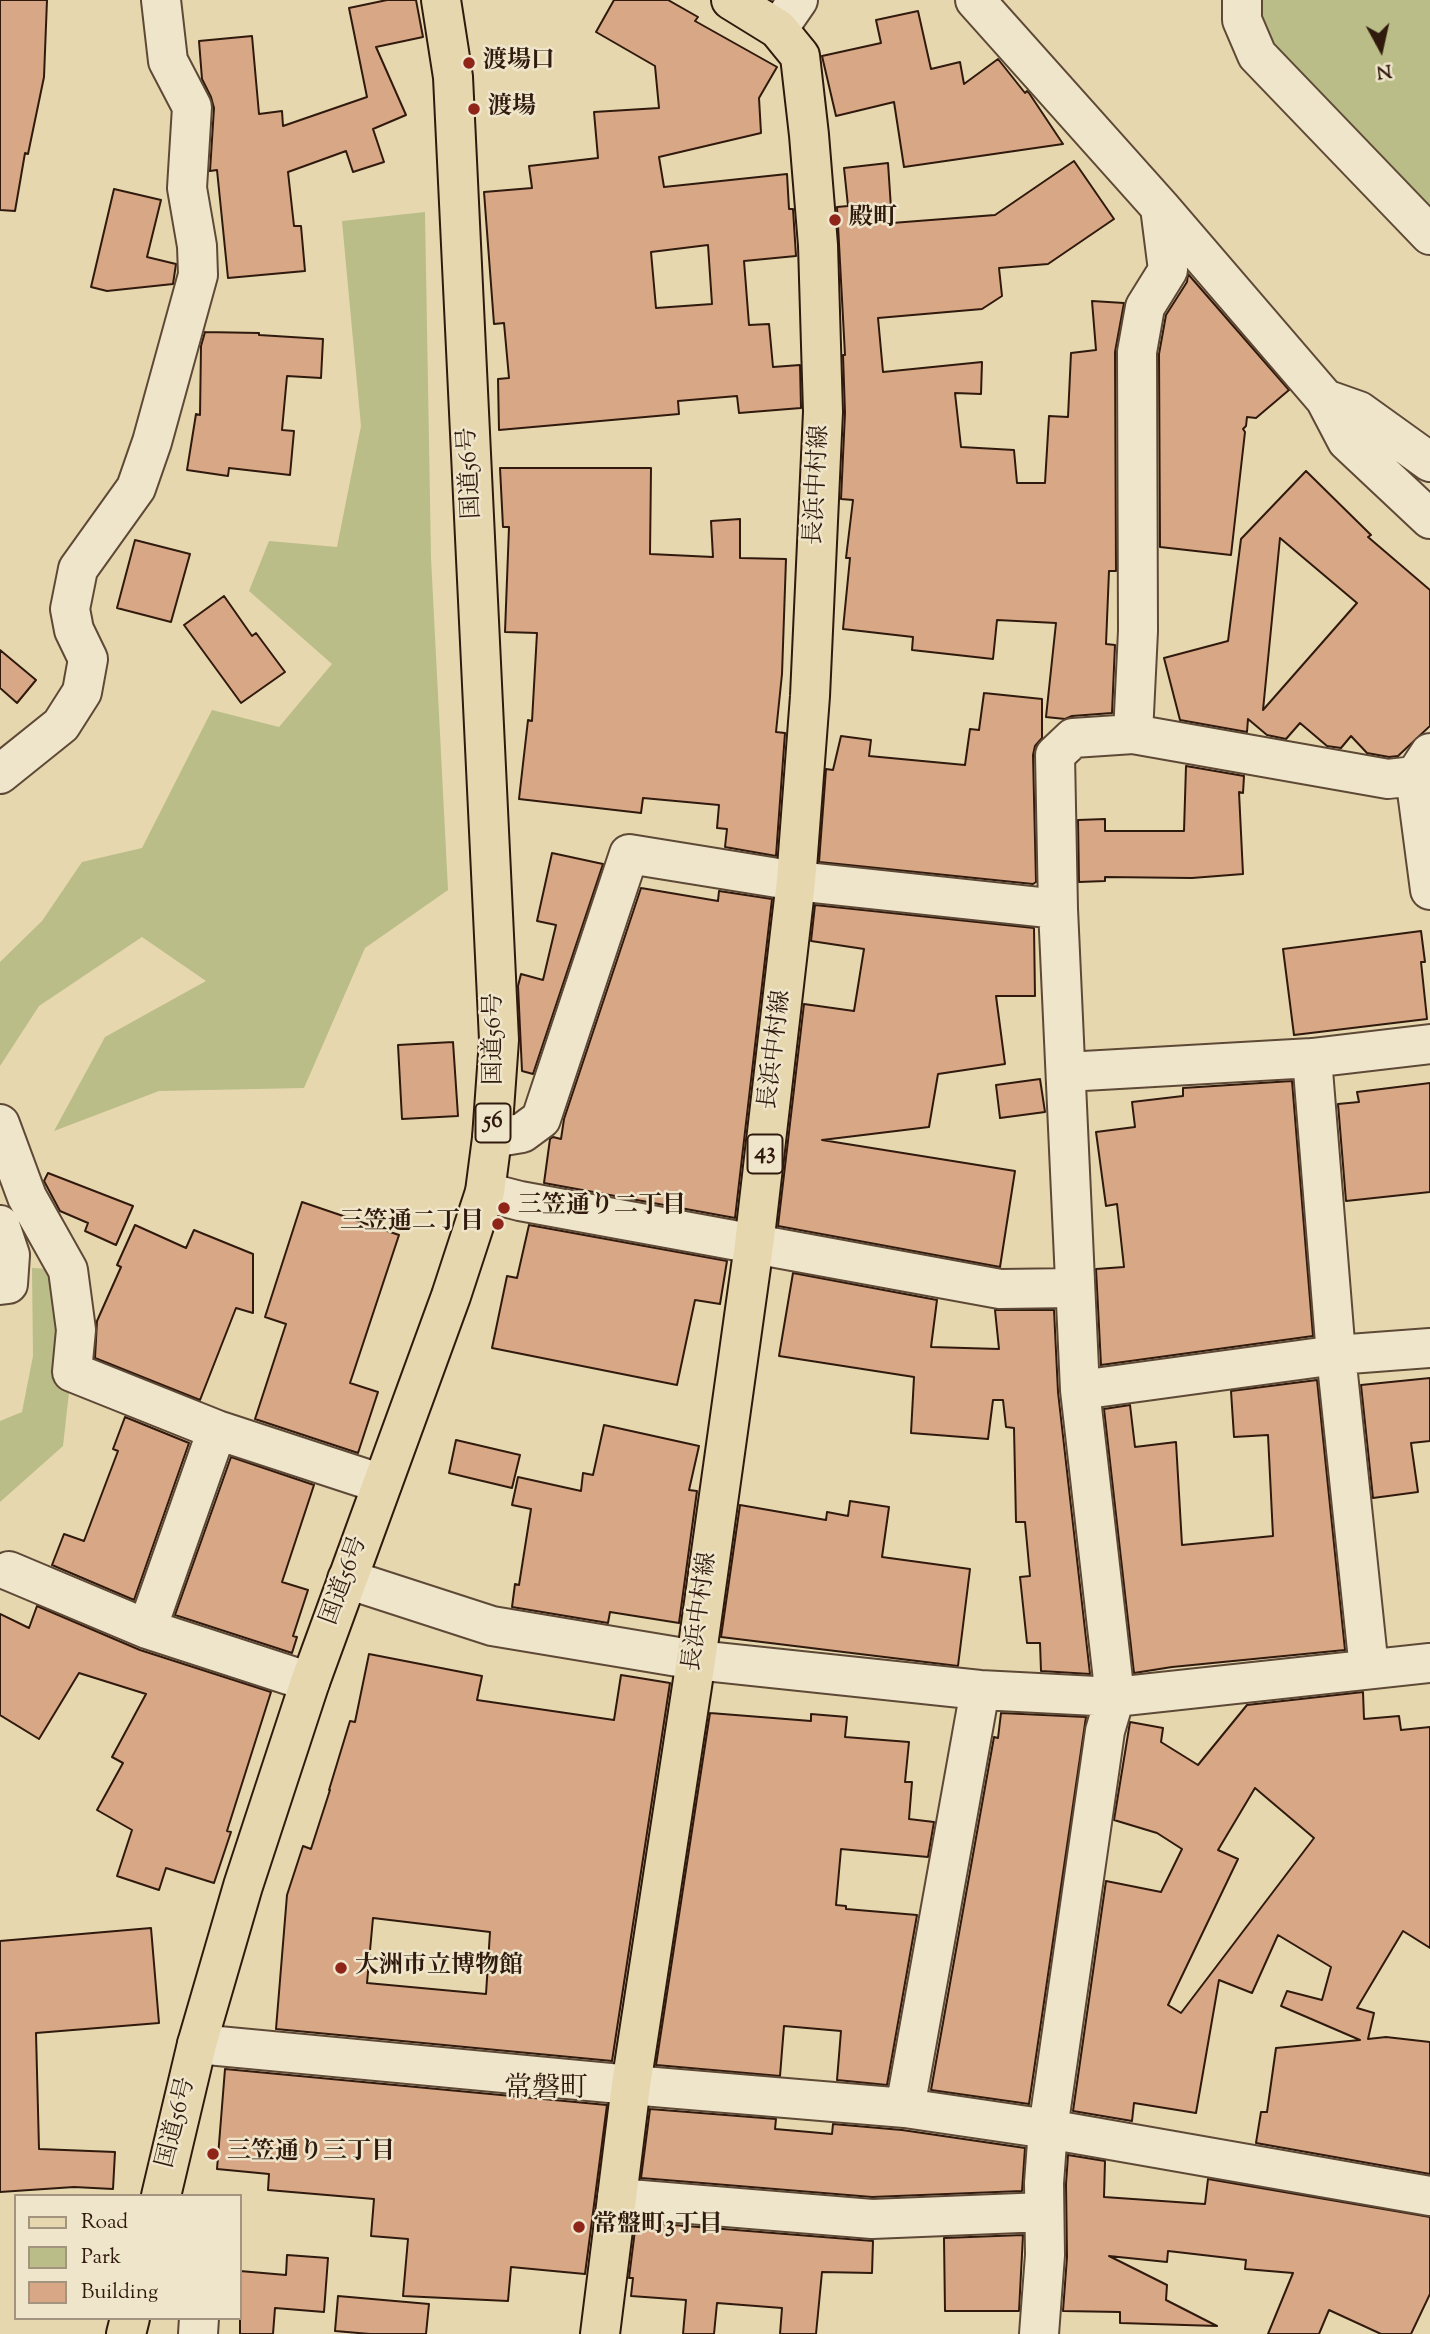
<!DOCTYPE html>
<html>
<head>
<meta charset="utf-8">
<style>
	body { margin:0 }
	#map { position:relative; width:1430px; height:2334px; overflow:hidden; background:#e6d7af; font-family:"Sorts Mill Goudy",serif }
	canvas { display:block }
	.legend { position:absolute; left:14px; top:2194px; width:228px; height:126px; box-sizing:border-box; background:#efe5cb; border:2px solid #a3947f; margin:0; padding:9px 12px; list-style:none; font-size:21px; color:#301a0d }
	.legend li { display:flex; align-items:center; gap:14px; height:35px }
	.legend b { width:35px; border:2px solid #a3947f }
	.north { position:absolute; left:1346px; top:14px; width:70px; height:70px; -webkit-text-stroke:5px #efe5cb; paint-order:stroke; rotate:172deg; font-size:19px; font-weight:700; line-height:28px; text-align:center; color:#301a0d }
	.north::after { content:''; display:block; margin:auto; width:24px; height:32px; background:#301a0d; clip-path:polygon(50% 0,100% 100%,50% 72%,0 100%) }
</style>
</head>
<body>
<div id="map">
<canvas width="1430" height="2334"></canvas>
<ul class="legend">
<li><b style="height:9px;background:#e6d7af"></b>Road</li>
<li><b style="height:19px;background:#babd87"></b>Park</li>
<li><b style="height:19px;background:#d8a786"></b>Building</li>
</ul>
<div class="north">N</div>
</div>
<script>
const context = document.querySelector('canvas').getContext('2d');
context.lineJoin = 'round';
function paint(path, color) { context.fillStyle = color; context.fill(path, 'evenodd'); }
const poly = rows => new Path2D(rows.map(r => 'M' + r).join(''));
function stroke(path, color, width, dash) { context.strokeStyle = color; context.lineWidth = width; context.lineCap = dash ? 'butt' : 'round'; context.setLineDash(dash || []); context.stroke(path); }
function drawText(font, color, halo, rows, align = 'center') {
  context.font = font + ' "Sorts Mill Goudy","Noto Serif JP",serif'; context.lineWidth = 5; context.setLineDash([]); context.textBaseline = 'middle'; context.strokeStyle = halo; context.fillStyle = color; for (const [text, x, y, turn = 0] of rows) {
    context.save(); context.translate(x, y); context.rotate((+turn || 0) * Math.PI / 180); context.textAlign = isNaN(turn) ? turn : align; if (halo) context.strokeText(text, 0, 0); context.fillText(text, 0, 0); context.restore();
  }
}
paint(poly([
	[1242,0,1430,0,1430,235,1261,59],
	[425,212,431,558,448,890,365,948,304,1088,159,1091,54,1131,105,1037,206,981,142,937,39,1006,0,1066,0,962,42,921,82,862,142,848,212,710,279,727,332,664,249,591,269,541,337,547,361,426,342,221],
	[32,1268,68,1270,76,1330,63,1446,0,1502,0,1421,22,1412,33,1356]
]), '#babd87');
const building = poly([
	[0,0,47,0,44,77,28,154,25,153,15,211,0,210,0,0],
	[387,0,416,0,423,37,376,47,406,115,373,129,384,162,353,172,346,151,288,172,294,226,301,226,305,271,228,278,217,170,210,171,214,108,211,97,202,79,199,41,252,36,259,114,282,111,283,126,367,97,349,8,387,0],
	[614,0,668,0,698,17,695,21,777,67,759,98,761,133,659,157,664,187,787,174,789,209,793,209,796,256,744,261,749,325,769,324,773,367,800,365,801,408,739,413,737,396,678,401,679,414,499,430,498,379,509,378,504,323,494,324,484,192,532,188,529,166,598,158,594,112,659,108,655,66,596,32,614,0],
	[708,245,712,304,656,308,651,252,708,245],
	[918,11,931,69,960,62,964,84,998,59,1025,93,1027,91,1029,93,1063,144,904,167,894,102,836,116,822,56,881,43,876,20,918,11],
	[1074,161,1114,219,1048,264,999,268,1002,296,982,309,878,318,883,372,982,362,981,394,955,393,961,447,1014,450,1017,483,1045,483,1049,416,1068,417,1071,353,1096,350,1092,301,1124,303,1115,352,1116,571,1109,571,1106,644,1115,645,1112,713,1072,716,1065,719,1046,717,1056,623,997,620,993,659,912,650,913,637,843,629,850,558,846,558,853,500,841,499,845,413,843,355,845,355,837,207,848,206,844,168,888,163,892,223,995,215,1074,161],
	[114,189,161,200,147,257,176,264,173,284,107,291,91,287,114,189],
	[1188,274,1289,390,1256,418,1247,417,1246,426,1243,429,1245,432,1231,555,1160,547,1159,354,1166,315,1187,282,1188,274],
	[205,332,259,333,259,335,323,339,321,378,287,376,282,430,294,431,290,475,229,468,228,476,187,470,196,414,200,415,201,346,205,332],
	[500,468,651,468,650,554,713,557,711,521,740,519,740,558,786,559,782,674,776,732,785,733,776,856,725,847,727,829,717,828,719,805,643,798,641,813,519,799,528,720,532,721,537,633,505,632,509,527,503,527,500,468],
	[1306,471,1371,535,1368,537,1430,590,1430,726,1398,756,1389,757,1367,753,1351,736,1341,748,1327,746,1300,723,1286,739,1267,735,1248,719,1247,732,1180,720,1164,658,1228,641,1241,539,1306,471],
	[1280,538,1357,603,1263,710,1280,538],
	[135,540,190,554,171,622,117,608,135,540],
	[224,596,252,636,256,633,285,672,241,703,184,625,224,596],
	[0,650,36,680,17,703,0,688,0,650],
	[984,693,1042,699,1042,738,1035,746,1033,755,1036,882,1033,884,819,862,826,769,833,770,841,736,871,740,869,756,965,765,970,729,979,730,984,693],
	[1186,766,1244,776,1243,793,1239,792,1243,874,1192,878,1105,877,1105,881,1079,882,1078,820,1105,819,1105,831,1184,831,1186,766],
	[552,853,603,864,533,1074,522,1071,518,986,521,974,543,980,556,925,537,921,552,853],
	[641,888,718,901,719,891,772,899,735,1218,544,1183,550,1139,553,1137,561,1139,564,1119,641,888],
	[815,905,1034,928,1035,996,996,996,1005,1064,938,1074,929,1127,822,1140,1015,1171,1000,1267,778,1226,804,1004,854,1011,864,949,811,941,815,905],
	[1421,931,1425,962,1421,962,1427,1019,1294,1035,1283,949,1421,931],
	[453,1042,458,1116,402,1119,398,1045,453,1042],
	[1040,1079,1045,1112,1000,1118,996,1085,1040,1079],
	[1292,1081,1313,1336,1101,1365,1096,1269,1124,1267,1117,1204,1106,1206,1096,1132,1135,1127,1132,1102,1183,1096,1183,1088,1292,1081],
	[1430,1083,1430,1192,1346,1201,1338,1104,1359,1102,1357,1092,1430,1083],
	[48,1173,133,1206,116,1245,85,1231,88,1223,60,1211,44,1181,48,1173],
	[302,1202,399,1235,350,1383,378,1392,358,1453,255,1419,286,1324,265,1317,302,1202],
	[135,1225,186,1248,194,1230,253,1254,253,1313,236,1308,200,1400,95,1358,97,1321,121,1267,117,1265,135,1225],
	[529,1225,727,1261,720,1304,695,1300,677,1385,492,1348,507,1276,517,1278,529,1225],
	[793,1273,937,1300,931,1347,999,1349,995,1310,1054,1310,1058,1392,1090,1674,1041,1671,1040,1643,1027,1643,1020,1577,1030,1576,1025,1522,1016,1522,1014,1428,1006,1427,1003,1400,993,1400,988,1439,911,1433,914,1377,779,1356,793,1273],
	[1430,1378,1430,1441,1411,1443,1418,1492,1373,1498,1361,1385,1430,1378],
	[1317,1380,1345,1650,1172,1667,1134,1673,1104,1409,1130,1405,1135,1447,1176,1442,1182,1545,1273,1536,1268,1435,1234,1437,1231,1391,1317,1380],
	[125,1417,189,1443,134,1600,52,1565,64,1534,84,1541,118,1451,113,1449,125,1417],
	[604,1425,699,1446,689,1490,697,1491,679,1623,610,1612,608,1623,512,1607,515,1584,519,1585,531,1509,512,1505,518,1477,581,1491,583,1473,593,1475,604,1425],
	[456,1440,520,1455,512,1488,449,1473,456,1440],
	[231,1457,314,1485,282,1582,308,1590,293,1636,297,1637,292,1653,175,1615,231,1457],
	[850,1501,889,1507,882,1557,970,1569,958,1666,721,1637,740,1505,826,1520,827,1512,848,1516,850,1501],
	[37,1606,140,1650,271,1692,227,1831,231,1832,214,1883,166,1868,159,1890,117,1876,132,1830,97,1810,123,1763,112,1757,146,1694,79,1673,39,1739,0,1715,0,1614,29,1628,37,1606],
	[369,1654,482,1676,477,1700,614,1720,621,1675,670,1683,612,2061,276,2029,287,1895,303,1846,311,1849,330,1790,329,1790,350,1721,355,1722,369,1654],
	[373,1918,490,1932,486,1994,367,1983,373,1918],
	[1363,1692,1364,1719,1399,1716,1401,1730,1430,1727,1430,1948,1403,1931,1357,2008,1374,2013,1368,2039,1386,2037,1430,2042,1430,2174,1256,2143,1261,2112,1267,2112,1276,2048,1360,2040,1281,2006,1287,1991,1322,2000,1331,1967,1278,1935,1252,1993,1219,1980,1196,2113,1134,2103,1132,2121,1073,2111,1106,1881,1161,1892,1182,1849,1157,1833,1114,1820,1130,1722,1163,1728,1161,1742,1198,1765,1247,1705,1363,1692],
	[1255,1788,1314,1838,1181,2013,1168,2005,1238,1859,1218,1850,1255,1788],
	[710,1713,811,1721,811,1714,847,1717,845,1737,909,1742,905,1782,912,1782,909,1819,934,1822,928,1857,841,1849,836,1905,846,1906,846,1909,917,1915,887,2085,837,2080,841,2031,784,2026,780,2076,656,2065,710,1713],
	[1001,1713,1086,1717,1029,2104,931,2090,994,1737,998,1738,1001,1713],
	[151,1928,159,2023,36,2033,39,2149,115,2152,113,2189,74,2187,0,2192,0,1941,151,1928],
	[225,2069,607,2105,585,2274,511,2267,508,2301,403,2296,408,2239,371,2236,374,2199,268,2190,269,2174,217,2169,225,2069],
	[650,2109,776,2119,775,2129,832,2134,833,2124,902,2130,1025,2148,1022,2191,872,2197,641,2178,650,2109],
	[1068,2155,1105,2161,1104,2197,1205,2204,1208,2179,1430,2217,1430,2294,1411,2334,1381,2334,1329,2310,1319,2334,1268,2334,1293,2273,1245,2269,1246,2260,1168,2251,1167,2262,1109,2256,1167,2285,1166,2300,1217,2326,1120,2323,1120,2312,1063,2311,1067,2257,1066,2184,1068,2155],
	[636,2222,873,2241,872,2273,822,2272,816,2334,780,2334,782,2308,717,2303,714,2334,683,2334,686,2300,631,2296,633,2278,629,2278,636,2222],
	[1023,2235,1019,2311,945,2311,944,2238,1023,2235],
	[287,2255,328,2258,324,2312,275,2308,273,2334,240,2334,240,2271,286,2275,287,2255],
	[338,2296,429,2304,426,2334,370,2334,335,2331,338,2296]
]);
paint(building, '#d8a786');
stroke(building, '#301a0d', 2);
const street = poly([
	[975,0,1160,207,1168,270,1145,307,1137,352,1138,631,1133,734],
	[1242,0,1242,20,1257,55,1430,235],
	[778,29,798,0],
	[1160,207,1325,399,1347,441,1430,519],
	[1325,399,1359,411,1430,462],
	[1430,753,1415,776,1430,890],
	[0,774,61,725,82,692,88,659,74,630,70,609,78,569,136,488,152,442,198,275,197,246,187,188,192,107,168,61,161,0],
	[1312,1058,1336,1355,1369,1669],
	[1066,1072,1312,1058,1430,1044],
	[0,1124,27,1197,68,1270,76,1330,72,1372,217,1430,382,1484],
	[492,1138,522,1133,541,1119,629,854,796,881,1058,909],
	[485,1192,520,1201,1000,1289,1074,1288],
	[0,1225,10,1255,8,1284,0,1285],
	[1080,1390,1336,1355,1430,1348],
	[9,1571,147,1629,310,1682],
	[347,1579,492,1626,696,1660,980,1690,1115,1697,1430,1663],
	[147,1629,217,1430],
	[197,2044,631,2085,905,2108,1048,2129,1430,2196],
	[905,2108,980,1690],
	[617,2198,872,2219,1044,2212],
	[198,2334,199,2318],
	[1039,2334,1045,2255,1044,2183,1048,2129,1105,1731,1115,1697,1080,1390,1058,909,1055,755,1073,738,1133,734,1388,779,1415,776]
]);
const primary = poly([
	[600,2334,631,2085,696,1660,754,1245,796,881,810,696,823,412,818,245,809,135,800,56,778,29,731,0]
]);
const highway = poly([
	[161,2196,197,2044,243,1886,310,1682,451,1296,485,1192,492,1138,499,1040,453,77,441,0],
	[126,2334,130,2318]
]);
stroke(street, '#5e4936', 42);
stroke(primary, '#301a0d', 42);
stroke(highway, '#301a0d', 42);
stroke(street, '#efe5cb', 38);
stroke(primary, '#e6d7af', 38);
stroke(highway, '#e6d7af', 38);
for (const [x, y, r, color] of [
	[469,63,7,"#8f2418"],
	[474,109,7,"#8f2418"],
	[835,220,7,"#8f2418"],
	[504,1208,7,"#8f2418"],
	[498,1224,7,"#8f2418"],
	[341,1968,7,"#8f2418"],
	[213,2154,7,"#8f2418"],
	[579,2227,7,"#8f2418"]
]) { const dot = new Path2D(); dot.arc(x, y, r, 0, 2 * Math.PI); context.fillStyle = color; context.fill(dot); stroke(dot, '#efe5cb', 2.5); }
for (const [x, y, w] of [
	[493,1123,35],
	[765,1154,35]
]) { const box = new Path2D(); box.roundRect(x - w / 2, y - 19.5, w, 39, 5); context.fillStyle = '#efe5cb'; context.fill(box); stroke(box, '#301a0d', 2); }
drawText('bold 23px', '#301a0d', null, [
	["56",493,1123],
	["43",765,1154]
]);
drawText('bold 24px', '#301a0d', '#efe5cb', [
	["渡場口",483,63],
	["渡場",488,109],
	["殿町",849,220],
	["三笠通り二丁目",518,1208],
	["三笠通二丁目",484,1224,"right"],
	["大洲市立博物館",355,1968],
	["三笠通り三丁目",227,2154],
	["常盤町3丁目",593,2227]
], 'left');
drawText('24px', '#301a0d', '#efe5cb', [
	["国道56号",472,473,-93],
	["長浜中村線",819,485,-87],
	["国道56号",496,1039,-90],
	["長浜中村線",777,1050,-83],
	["国道56号",346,1581,-70],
	["長浜中村線",702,1612,-82],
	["国道56号",178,2123,-76]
]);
drawText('28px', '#301a0d', '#efe5cb', [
	["常磐町",546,2091]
]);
</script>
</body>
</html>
